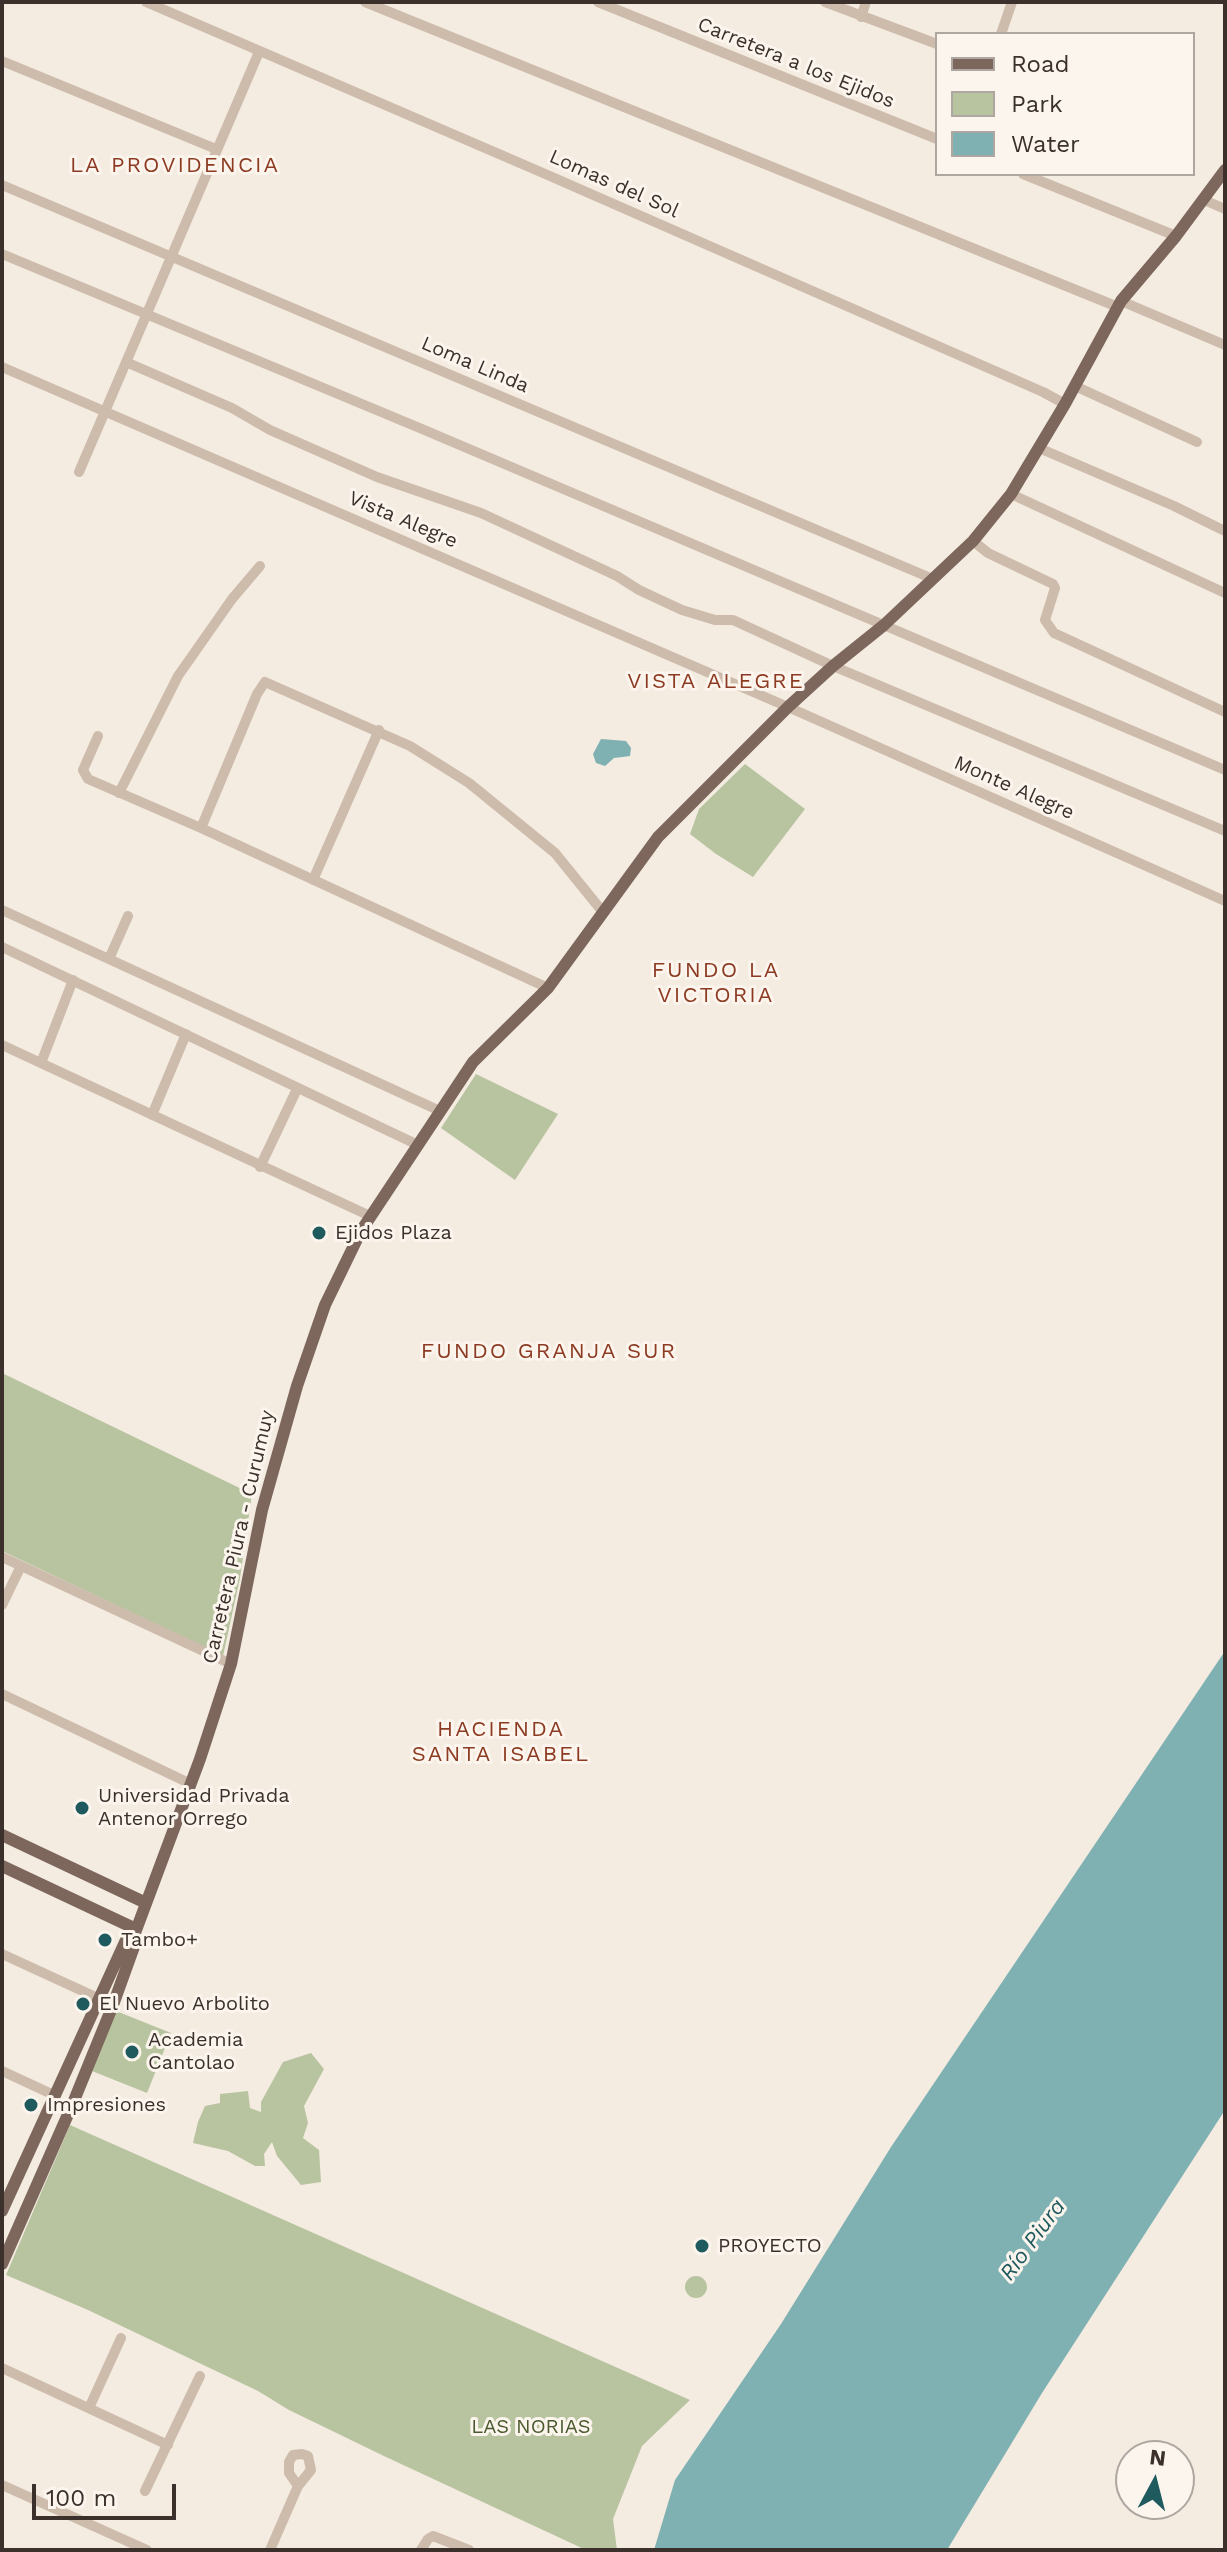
<!DOCTYPE html>
<html>
<head>
<meta charset="utf-8">
<style>
	body { margin:0 }
	#map { position:relative; width:1227px; height:2552px; overflow:hidden; background:#f4ebe1; font-family:"Work Sans",sans-serif }
	canvas { display:block }
	.frame { position:absolute; inset:0; border:4px solid #3b302b; pointer-events:none }
	.legend { position:absolute; left:935px; top:32px; width:260px; height:144px; box-sizing:border-box; background:#fbf5ee; border:2px solid #aea6a0; margin:0; padding:10px 14px; list-style:none; font-size:24px; color:#3b302b }
	.legend li { display:flex; align-items:center; gap:16px; height:40px }
	.legend b { width:40px; border:2px solid #aea6a0 }
	.north { position:absolute; left:1115px; top:2440px; width:80px; height:80px; box-sizing:border-box; background:#fbf5ee; border:2px solid #aea6a0; border-radius:50%; rotate:7deg; font-size:22px; font-weight:700; line-height:32px; text-align:center; color:#3b302b }
	.north::after { content:''; display:block; margin:auto; width:28px; height:36px; background:#1f5a5e; clip-path:polygon(50% 0,100% 100%,50% 72%,0 100%) }
	.scale { position:absolute; left:32px; top:2484px; width:144px; height:36px; box-sizing:border-box; border:4px solid #3b302b; border-top:0; padding-left:10px; font-size:24px; line-height:28px; white-space:nowrap; color:#3b302b; -webkit-text-stroke:6px #fbf5ee; paint-order:stroke }
</style>
</head>
<body>
<div id="map">
<canvas width="1227" height="2552"></canvas>
<div class="frame"></div>
<ul class="legend">
<li><b style="height:10px;background:#7d675c"></b>Road</li>
<li><b style="height:22px;background:#b8c4a0"></b>Park</li>
<li><b style="height:22px;background:#7fb0b2"></b>Water</li>
</ul>
<div class="north">N</div>
<div class="scale">100 m</div>
</div>
<script>
const context = document.querySelector('canvas').getContext('2d');
context.lineJoin = 'round';
function paint(path, color) { context.fillStyle = color; context.fill(path, 'evenodd'); }
const poly = rows => new Path2D(rows.map(r => 'M' + r).join(''));
function stroke(path, color, width, dash) { context.strokeStyle = color; context.lineWidth = width; context.lineCap = dash ? 'butt' : 'round'; context.setLineDash(dash || []); context.stroke(path); }
function drawText(font, color, halo, rows, align = 'center') {
  context.font = font + ' "Work Sans",sans-serif'; context.lineWidth = 6; context.setLineDash([]); context.textBaseline = 'middle'; context.strokeStyle = halo; context.fillStyle = color; for (const [text, x, y, turn = 0] of rows) {
    context.save(); context.translate(x, y); context.rotate((+turn || 0) * Math.PI / 180); context.textAlign = isNaN(turn) ? turn : align; if (halo) context.strokeText(text, 0, 0); context.fillText(text, 0, 0); context.restore();
  }
}
paint(poly([
	[745,764,805,809,753,877,716,854,690,834,699,809],
	[476,1074,558,1114,515,1180,441,1128],
	[2,1373,252,1494,240,1578,223,1656,2,1551],
	[116,2011,171,2033,147,2093,92,2071],
	[311,2053,324,2069,304,2106,308,2123,303,2138,319,2150,321,2182,301,2185,277,2156,272,2142,264,2154,265,2166,255,2166,228,2151,193,2143,198,2122,205,2106,220,2103,220,2094,248,2091,250,2108,261,2112,261,2102,283,2062],
	[70,2125,690,2400,642,2446,613,2519,617,2550,586,2550,386,2457,289,2410,258,2391,88,2310,6,2275],
	'685 2287a11 11 0 1 1 22 0a11 11 0 1 1-22 0Z'
]), '#b8c4a0');
paint(poly([
	[601,739,626,741,631,748,630,756,614,758,605,766,596,763,593,754],
	[1225,1651,1225,2110,1042,2393,947,2550,654,2550,675,2480,781,2324,891,2147]
]), '#7fb0b2');
stroke(poly([
	[146,2,543,173,1043,392,1065,404],
	[365,2,1118,307],
	[598,2,937,139],
	[825,2,937,44],
	[861,17,866,2],
	[1001,34,1012,2],
	[2,61,216,149],
	[1023,174,1176,236],
	[2,185,933,579],
	[1204,200,1225,209],
	[2,254,422,429,1225,770],
	[1121,301,1225,345],
	[126,362,232,408,270,430,377,477,481,513,617,576,639,590,682,610,715,620,733,620,833,666,1225,831],
	[2,367,788,707,1225,901],
	[1075,386,1197,442],
	[1039,448,1174,506,1225,531],
	[79,472,259,52],
	[1011,494,1225,593],
	[973,541,988,553,1053,584,1055,588,1045,620,1054,633,1225,712],
	[98,736,83,770,88,779,201,828,548,988],
	[119,793,178,676,232,599,260,566],
	[201,828,257,694,265,682,410,746,469,783,555,853,602,911],
	[313,880,379,730],
	[2,910,440,1111],
	[2,947,418,1145],
	[109,959,128,916],
	[2,1045,370,1216],
	[41,1063,73,980],
	[152,1115,186,1034],
	[260,1167,297,1089],
	[2,1557,231,1664],
	[2,1605,21,1566],
	[2,1694,191,1784],
	[2,1954,113,2005],
	[2,2071,56,2096],
	[2,2368,168,2445],
	[89,2408,121,2338],
	[2,2485,147,2550],
	[145,2491,200,2376],
	[270,2550,298,2486,311,2470,308,2456,302,2454,293,2455,289,2462,289,2473,298,2486],
	[421,2550,428,2539,433,2536,469,2550]
]), '#cdbbac', 10);
stroke(poly([
	[2,1835,146,1903],
	[2,1866,136,1929],
	[2,2211,99,1999,126,1940,135,1933],
	[2,2264,73,2103,113,2005,135,1944,135,1933,200,1759,231,1664,262,1510,297,1386,325,1305,361,1231,473,1062,548,988,658,837,788,707,833,666,884,625,973,541,1011,494,1065,404,1121,301,1176,236,1225,170]
]), '#7d675c', 12);
for (const [x, y, r, color] of [
	[319,1233,8,"#1f5a5e"],
	[82,1808,8,"#1f5a5e"],
	[105,1940,8,"#1f5a5e"],
	[83,2004,8,"#1f5a5e"],
	[132,2052,8,"#1f5a5e"],
	[31,2105,8,"#1f5a5e"],
	[702,2246,8,"#1f5a5e"]
]) { const dot = new Path2D(); dot.arc(x, y, r, 0, 2 * Math.PI); context.fillStyle = color; context.fill(dot); stroke(dot, '#fbf5ee', 3); }
drawText('20px', '#3b302b', '#fbf5ee', [
	["Carretera a los Ejidos",796,63,22],
	["Lomas del Sol",614,184,24],
	["Loma Linda",475,365,23],
	["Vista Alegre",403,520,23],
	["Monte Alegre",1014,788,24],
	["Carretera Piura - Curumuy",239,1537,-77]
]);
drawText('20px', '#3b302b', '#fbf5ee', [
	["Ejidos Plaza",335,1233],
	["Universidad Privada",98,1796],
	["Antenor Orrego",98,1819],
	["Tambo+",121,1940],
	["El Nuevo Arbolito",99,2004],
	["Academia",148,2040],
	["Cantolao",148,2063],
	["Impresiones",47,2105],
	["PROYECTO",718,2246]
], 'left');
drawText('20px', '#4a5a2e', '#fbf5ee', [
	["LAS NORIAS",531,2427]
]);
context.letterSpacing = '2px';
drawText('22px', '#8c3b22', '#fbf5ee', [
	["LA PROVIDENCIA",175,166],
	["VISTA ALEGRE",716,682],
	["FUNDO LA",716,971],
	["VICTORIA",716,996],
	["FUNDO GRANJA SUR",549,1352],
	["HACIENDA",501,1730],
	["SANTA ISABEL",501,1755]
]);
context.letterSpacing = '0px';
drawText('italic 22px', '#1f5a5e', '#fbf5ee', [
	["Río Piura",1033,2240,-54]
]);
</script>
</body>
</html>
